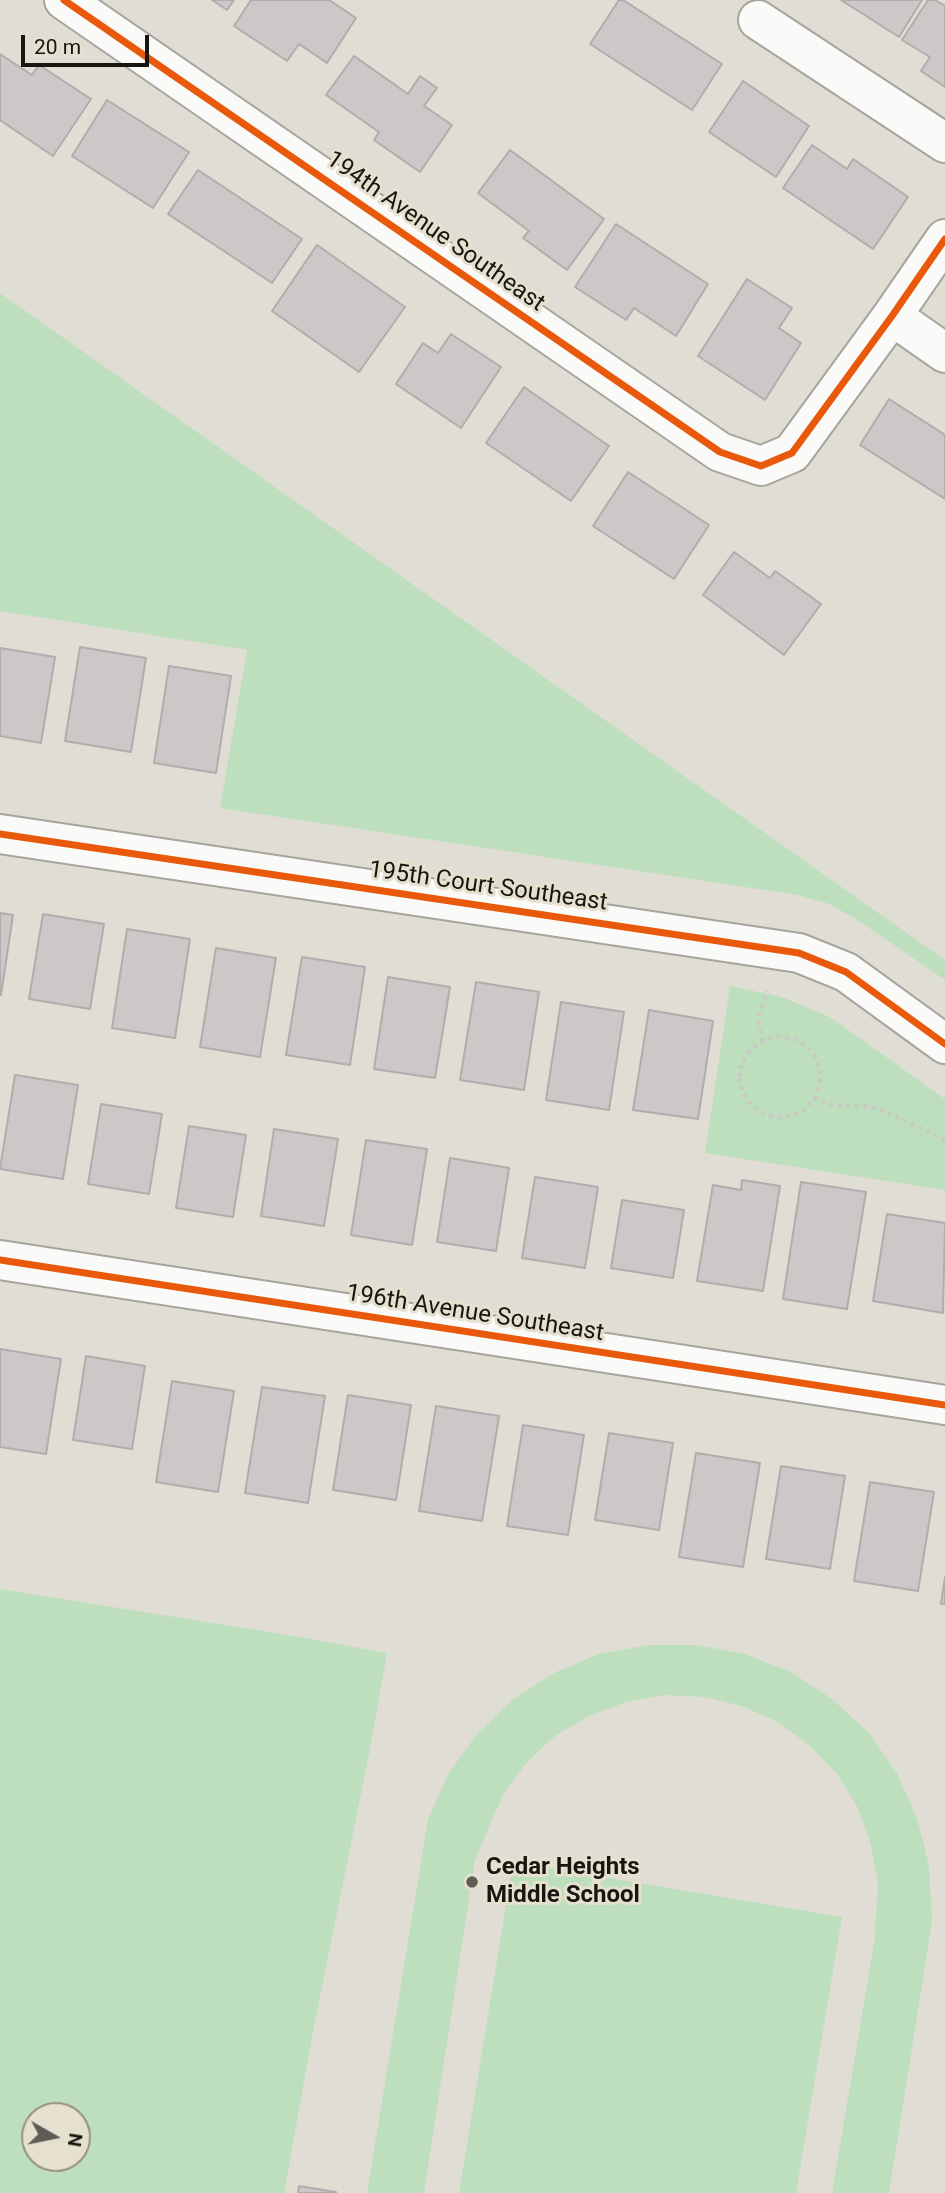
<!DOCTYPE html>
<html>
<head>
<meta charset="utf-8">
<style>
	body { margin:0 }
	#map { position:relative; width:945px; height:2193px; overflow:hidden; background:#e0ddd4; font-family:Roboto,sans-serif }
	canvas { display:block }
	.north { position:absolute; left:21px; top:2102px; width:70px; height:70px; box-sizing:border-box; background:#e6e0ce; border:2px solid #948f82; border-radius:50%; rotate:99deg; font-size:19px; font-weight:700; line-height:28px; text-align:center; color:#181610 }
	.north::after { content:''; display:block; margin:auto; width:24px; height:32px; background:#5e5c55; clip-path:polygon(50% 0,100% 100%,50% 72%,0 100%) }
	.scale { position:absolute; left:21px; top:35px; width:128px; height:32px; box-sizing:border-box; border:4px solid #181610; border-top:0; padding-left:9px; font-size:21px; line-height:24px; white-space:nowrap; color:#181610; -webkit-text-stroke:5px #e6e0ce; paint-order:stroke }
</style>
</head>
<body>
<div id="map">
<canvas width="945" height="2193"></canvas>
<div class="north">N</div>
<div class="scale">20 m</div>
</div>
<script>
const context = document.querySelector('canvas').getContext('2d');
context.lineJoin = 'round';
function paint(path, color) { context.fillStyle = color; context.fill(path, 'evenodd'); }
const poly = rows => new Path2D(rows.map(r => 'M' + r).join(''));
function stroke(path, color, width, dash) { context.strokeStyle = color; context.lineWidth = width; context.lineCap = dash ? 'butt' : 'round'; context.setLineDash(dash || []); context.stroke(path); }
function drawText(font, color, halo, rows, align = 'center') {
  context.font = font + ' Roboto,sans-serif'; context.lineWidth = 6; context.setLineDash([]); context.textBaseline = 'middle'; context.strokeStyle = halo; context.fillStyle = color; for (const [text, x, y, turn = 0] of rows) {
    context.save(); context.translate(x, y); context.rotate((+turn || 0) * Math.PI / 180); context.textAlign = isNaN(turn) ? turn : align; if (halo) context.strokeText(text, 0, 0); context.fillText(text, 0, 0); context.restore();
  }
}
paint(poly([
	[0,293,945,960,945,980,856,919,829,904,798,895,220,808,247,650,0,611],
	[730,986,782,997,830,1017,945,1099,945,1190,705,1153],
	[0,1589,288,1635,387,1653,370,1749,313,2032,284,2193,0,2193],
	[35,2116,77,2116,77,2158,35,2158],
	[648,1645,697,1645,745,1654,791,1672,832,1699,868,1732,897,1773,917,1818,929,1865,932,1922,889,2193,832,2193,874,1943,878,1884,871,1845,858,1808,837,1774,810,1746,778,1722,742,1706,704,1697,664,1695,626,1702,589,1716,555,1736,526,1763,503,1795,475,1860,424,2193,367,2193,428,1819,448,1774,477,1734,512,1700,554,1673,599,1654],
	[513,1862,842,1917,796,2193,459,2193]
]), '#bedfbe');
const building = poly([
	[212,0,234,0,227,10,212,0],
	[251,0,329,0,356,18,327,63,299,44,287,61,234,26,251,0],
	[619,0,623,0,722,64,692,110,590,44,619,0],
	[841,0,922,0,899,37,841,0],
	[928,0,935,0,945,6,945,87,921,71,930,57,902,40,928,0],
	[0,54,32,75,39,65,91,99,53,156,0,120,0,54],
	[354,56,408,94,420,76,437,88,424,106,452,125,420,172,374,140,379,132,326,95,354,56],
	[743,81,809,126,776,177,709,132,743,81],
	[107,100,189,152,153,208,72,156,107,100],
	[812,145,847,169,853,159,908,197,873,249,783,188,812,145],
	[510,150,604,219,567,270,523,238,529,231,478,193,510,150],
	[198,170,302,239,272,283,168,214,198,170],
	[616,224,708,284,676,336,634,308,626,320,575,287,616,224],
	[317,245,405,307,359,372,272,311,317,245],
	[747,279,792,308,779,328,801,343,765,400,698,356,747,279],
	[451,334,501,367,461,428,396,384,423,343,438,353,451,334],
	[524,387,609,446,571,501,486,443,524,387],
	[889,399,945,435,945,499,860,445,889,399],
	[628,472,709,525,674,579,593,526,628,472],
	[734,552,770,578,775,571,821,604,784,655,703,595,734,552],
	[80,647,146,658,131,752,65,741,80,647],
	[0,648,55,657,41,743,0,736,0,648],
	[169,666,231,676,216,773,154,763,169,666],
	[0,913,13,915,1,995,0,995,0,913],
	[43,914,104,924,90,1009,29,999,43,914],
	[127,929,190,939,175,1038,112,1028,127,929],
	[216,948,276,958,260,1057,200,1047,216,948],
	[302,957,365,967,350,1065,286,1055,302,957],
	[388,977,450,987,435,1078,374,1069,388,977],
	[476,982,539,992,524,1090,460,1080,476,982],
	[561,1002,624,1012,609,1110,546,1100,561,1002],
	[649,1010,713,1021,698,1119,633,1110,649,1010],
	[15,1075,78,1085,63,1179,0,1169,15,1075],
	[101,1104,162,1114,149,1194,88,1184,101,1104],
	[189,1126,246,1135,233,1217,176,1208,189,1126],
	[274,1129,338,1139,324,1226,261,1216,274,1129],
	[366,1140,427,1149,412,1245,351,1235,366,1140],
	[450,1158,509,1168,496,1251,437,1242,450,1158],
	[535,1177,598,1187,585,1268,522,1258,535,1177],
	[742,1180,780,1186,763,1291,697,1281,713,1185,741,1190,742,1180],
	[801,1182,866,1192,847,1309,783,1299,801,1182],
	[622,1200,684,1210,673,1278,611,1268,622,1200],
	[887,1214,945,1223,943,1313,873,1301,887,1214],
	[0,1349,61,1359,46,1454,0,1447,0,1349],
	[86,1356,145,1366,132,1449,73,1440,86,1356],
	[172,1381,234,1391,218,1492,156,1482,172,1381],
	[262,1387,325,1396,308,1503,245,1493,262,1387],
	[348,1395,411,1405,396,1500,333,1490,348,1395],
	[436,1406,499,1416,482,1521,419,1511,436,1406],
	[523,1425,584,1435,568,1535,507,1526,523,1425],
	[609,1433,673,1443,659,1530,595,1520,609,1433],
	[696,1453,760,1463,743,1567,679,1557,696,1453],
	[781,1466,845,1476,830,1569,766,1559,781,1466],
	[870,1482,934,1492,918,1591,854,1581,870,1482],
	[945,1577,945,1604,941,1604,945,1577],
	[299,2186,336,2192,336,2193,298,2193,299,2186]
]);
paint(building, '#ccc8c8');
stroke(building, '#b0adac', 2);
const street = poly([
	[64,0,720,452,761,466,792,453,892,316,945,239],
	[758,20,945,143],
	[892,316,945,353],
	[0,834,799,953,846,972,945,1044],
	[0,1260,945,1405]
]);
stroke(street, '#a6a49c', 42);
stroke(poly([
	'740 1077a40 40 0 1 1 80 0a40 40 0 1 1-80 0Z',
	[763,1041,759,1028,759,1016,768,991],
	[814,1098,834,1106,872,1107,880,1109,945,1140]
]), '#cac9c6', 4.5, [3.5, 5]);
stroke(street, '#fafaf9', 38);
stroke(poly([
	[64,0,720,452,761,466,792,453,892,316,945,239],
	[0,834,799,953,846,972,945,1044],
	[0,1260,945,1405]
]), '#e8590c', 7);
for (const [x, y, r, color] of [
	[472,1882,7,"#5e5c55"]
]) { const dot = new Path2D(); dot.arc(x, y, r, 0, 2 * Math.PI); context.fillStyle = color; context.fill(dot); stroke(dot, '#e6e0ce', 2.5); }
drawText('24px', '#181610', '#e6e0ce', [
	["194th Avenue Southeast",435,232,35],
	["195th Court Southeast",488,887,8],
	["196th Avenue Southeast",475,1314,9]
]);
drawText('bold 24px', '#181610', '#e6e0ce', [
	["Cedar Heights",486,1868],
	["Middle School",486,1896]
], 'left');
</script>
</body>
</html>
